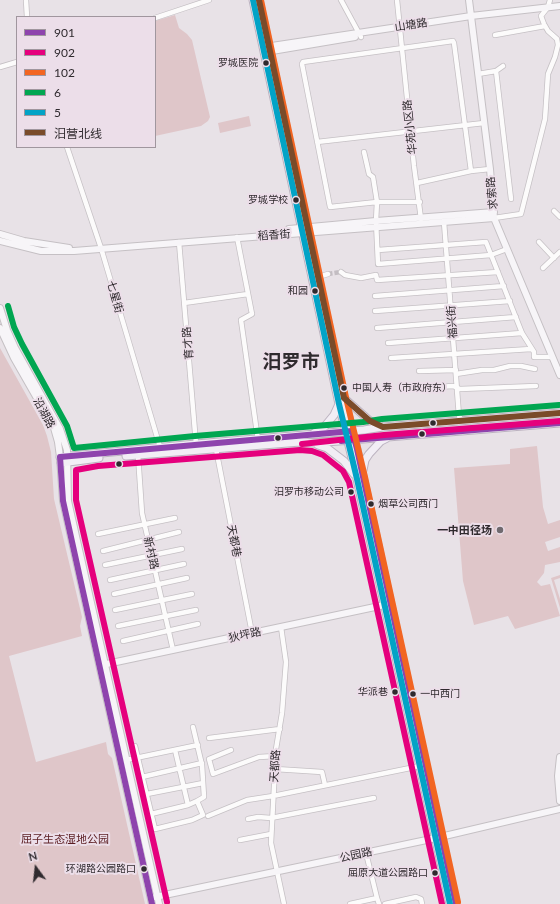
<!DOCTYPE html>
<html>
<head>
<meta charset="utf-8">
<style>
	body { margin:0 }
	#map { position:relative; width:560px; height:904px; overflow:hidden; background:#e8e2e7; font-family:Lato,"Noto Sans SC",sans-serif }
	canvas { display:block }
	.legend { position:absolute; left:16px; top:16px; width:140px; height:132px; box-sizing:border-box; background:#ecdee9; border:1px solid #a0969e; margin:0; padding:5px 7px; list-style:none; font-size:12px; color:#2f2a2e }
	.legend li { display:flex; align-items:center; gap:8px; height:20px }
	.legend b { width:20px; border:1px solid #a0969e }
	.north { position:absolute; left:16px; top:848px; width:40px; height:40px; -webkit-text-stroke:3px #ecdee9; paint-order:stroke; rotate:345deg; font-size:11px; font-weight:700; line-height:16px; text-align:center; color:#2f2a2e }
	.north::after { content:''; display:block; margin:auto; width:14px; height:18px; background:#2f2a2e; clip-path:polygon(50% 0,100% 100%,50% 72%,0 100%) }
</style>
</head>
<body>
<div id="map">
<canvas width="560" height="904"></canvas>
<ul class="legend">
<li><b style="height:5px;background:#8e44ad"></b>901</li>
<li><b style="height:5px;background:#e5007d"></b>902</li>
<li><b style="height:5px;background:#f26522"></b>102</li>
<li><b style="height:5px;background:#00a651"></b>6</li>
<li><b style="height:5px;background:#02a3c6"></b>5</li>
<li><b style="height:5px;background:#7a4b2a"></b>汨营北线</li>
</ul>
<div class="north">N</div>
</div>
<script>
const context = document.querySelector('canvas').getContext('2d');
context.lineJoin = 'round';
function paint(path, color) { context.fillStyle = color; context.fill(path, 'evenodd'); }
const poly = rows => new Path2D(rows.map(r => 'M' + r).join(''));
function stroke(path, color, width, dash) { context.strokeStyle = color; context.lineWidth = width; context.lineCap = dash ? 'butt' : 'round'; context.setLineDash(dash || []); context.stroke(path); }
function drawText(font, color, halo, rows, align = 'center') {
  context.font = font + ' Lato,"Noto Sans SC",sans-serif'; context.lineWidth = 4; context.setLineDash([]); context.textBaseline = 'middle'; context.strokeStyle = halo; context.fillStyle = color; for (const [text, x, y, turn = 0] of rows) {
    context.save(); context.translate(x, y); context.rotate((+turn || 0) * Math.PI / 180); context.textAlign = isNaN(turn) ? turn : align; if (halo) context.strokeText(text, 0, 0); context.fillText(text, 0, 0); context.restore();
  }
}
paint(poly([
	[175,15,179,28,187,34,192,40,210,117,208,121,201,126,155,136,155,21],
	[249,116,251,126,220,133,218,123],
	[0,348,43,425,47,436,51,452,54,499,82,617,80,626,82,636,9,656,36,762,106,742,108,754,112,758,145,904,0,904],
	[537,446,543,507,548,524,560,520,560,537,545,542,548,551,560,547,560,562,545,565,544,573,537,582,541,586,550,584,560,616,515,629,508,616,474,625,463,581,454,468,510,464,510,449],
	[560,575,560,578,554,580,560,599,560,608,551,578]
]), '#dfc6c9');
stroke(poly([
	[328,274,341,272]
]), '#c3bdc2', 4.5, [4.5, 2]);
const street = poly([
	[26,0,27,17],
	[341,0,361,37],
	[397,0,414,166,421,219],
	[155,18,209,0],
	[495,35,545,26],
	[0,67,17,62],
	[496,71,511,199],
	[478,74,496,71,503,66],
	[317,142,484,123],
	[67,147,101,248,160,447],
	[364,152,369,174,373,177,377,202,376,221,378,264,491,255,507,249],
	[417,183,471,171,490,169],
	[420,202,377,202,330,207,302,64,303,62,453,41,454,43,471,171],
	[554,211,560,217],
	[494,218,521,214,545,119,548,74,555,57,558,45,557,39,548,31,544,24,541,16,548,7,550,0],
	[444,222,459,416,462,421],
	[237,237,252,314,241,320,258,440],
	[179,242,196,444],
	[539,242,554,258],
	[378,250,486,242,522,333,534,352,534,357,552,357],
	[543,268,560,252],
	[341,272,345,275,361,278,376,275,377,280,498,272],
	[318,277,328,274],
	[375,296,504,286],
	[184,303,248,294],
	[375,311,510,301],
	[377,328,516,317],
	[388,343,522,333],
	[391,358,531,349],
	[419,371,456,370],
	[456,374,482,370,494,370,510,366,521,366,535,369],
	[421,388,453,386,460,389,536,386],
	[216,449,252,633],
	[138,455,142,513,173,650],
	[98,534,175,518],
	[103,551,179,532],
	[105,565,182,549],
	[110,580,184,564],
	[114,594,187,578],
	[115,610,192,594],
	[118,626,196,610],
	[281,627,286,662,282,713,276,749,271,843,284,904],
	[123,641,198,624],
	[209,738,280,729],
	[135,746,155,829,192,820,203,815,197,801,204,797,202,765,193,727],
	[175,750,188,805],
	[231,750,209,759,213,774,259,757,276,756],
	[126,760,198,745],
	[275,769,322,772,325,785],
	[142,777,202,763],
	[147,794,203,783],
	[151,814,188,805,197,801],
	[208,816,247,800,273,796,420,766],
	[248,819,258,817,271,818,374,798],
	[240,840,271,834],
	[377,898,379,904],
	[350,904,377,898,366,853],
	[385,904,416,897,421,899,422,904]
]);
const secondary = poly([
	[469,0,490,169,494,218,560,375],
	[265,47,471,16,560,6],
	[266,52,355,37],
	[289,229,376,221,494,212],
	[0,234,24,241,69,248],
	[0,241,41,251,74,251,494,218],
	[0,308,7,330,15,348,60,429,67,450,68,501,159,904],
	[0,328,14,358,54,428,58,442,60,457,63,501,152,904],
	[102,665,389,604],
	[560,757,558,776,560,801],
	[155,897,436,838,560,809]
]);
const primary = poly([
	[253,0,339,404,357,479,450,904],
	[259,0,344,398,357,449,456,904],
	[344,398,370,421,383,427],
	[314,433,325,426,334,415,339,404],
	[318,445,327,448,344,461,354,474],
	[126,456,300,442,314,443,560,423],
	[60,457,196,444,364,430,383,427,560,413],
	[61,463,99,458],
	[363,470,365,460,369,454,381,441,387,438]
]);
stroke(street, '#c5c0c4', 6);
stroke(secondary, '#c5c0c4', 8);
stroke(primary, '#bcb3c0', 9);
stroke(street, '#fcfbfb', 4.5);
stroke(secondary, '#f7f5f8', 6);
stroke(primary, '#f2eef5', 7);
stroke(poly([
	[341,441,560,423],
	[152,904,63,501,60,457,352,431,357,449,456,904]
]), '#8e44ad', 6);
stroke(poly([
	[302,444,384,435,560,421],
	[167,902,76,500,76,470,98,466,300,450,312,451,323,455,343,471,349,482,442,904]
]), '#e5007d', 6);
stroke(poly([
	[261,0,347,402,365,477,458,902]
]), '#f26522', 6);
stroke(poly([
	[8,306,14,327,22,344,67,426,74,448,195,436,363,422,382,419,559,405]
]), '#00a651', 6);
stroke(poly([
	[253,0,339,404,357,479,450,904]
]), '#02a3c6', 6);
stroke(poly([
	[259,0,344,398,370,421,383,427,560,413]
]), '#7a4b2a', 6);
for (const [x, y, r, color] of [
	[266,63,3.5,"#2f2a2e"],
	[296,200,3.5,"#2f2a2e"],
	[315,291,3.5,"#2f2a2e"],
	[344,388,3.5,"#2f2a2e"],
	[433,423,3.5,"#2f2a2e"],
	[422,434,3.5,"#2f2a2e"],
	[278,438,3.5,"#2f2a2e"],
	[119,464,3.5,"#2f2a2e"],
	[351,492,3.5,"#2f2a2e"],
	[371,504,3.5,"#2f2a2e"],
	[500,530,4,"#706a6f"],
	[395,692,3.5,"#2f2a2e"],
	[413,694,3.5,"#2f2a2e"],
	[144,869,3.5,"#2f2a2e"],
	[435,873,3.5,"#2f2a2e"]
]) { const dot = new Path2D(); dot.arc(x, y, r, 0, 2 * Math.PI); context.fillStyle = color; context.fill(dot); stroke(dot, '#ecdee9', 1.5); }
drawText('10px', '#2f2a2e', '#ecdee9', [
	["罗城医院",258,63],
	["罗城学校",288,200],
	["和园",308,291],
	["中国人寿（市政府东）",352,388,"left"],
	["汨罗市移动公司",344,492],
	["烟草公司西门",378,504,"left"],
	["华派巷",388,692],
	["一中西门",420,694,"left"],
	["环湖路公园路口",136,869],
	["屈原大道公园路口",428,873]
], 'right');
drawText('11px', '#2f2a2e', '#ecdee9', [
	["山塘路",411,25,-9],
	["华苑小区路",410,127,-96],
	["求索路",492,193,-95],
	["稻香街",274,235,-4],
	["七星街",115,297,74],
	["福兴街",452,322,-94],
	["育才路",188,343,-95],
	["沿湖路",44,413,61],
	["天都巷",234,541,79],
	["新村路",151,553,77],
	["狄坪路",245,635,-12],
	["天都路",275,766,-86],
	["公园路",356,855,-12]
]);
drawText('bold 11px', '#2f2a2e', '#ecdee9', [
	["一中田径场",492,530]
], 'right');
drawText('11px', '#5b1d22', '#ecdee9', [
	["屈子生态湿地公园",65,839]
]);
drawText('bold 19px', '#2f2a2e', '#ecdee9', [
	["汨罗市",291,362]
]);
</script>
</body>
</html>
